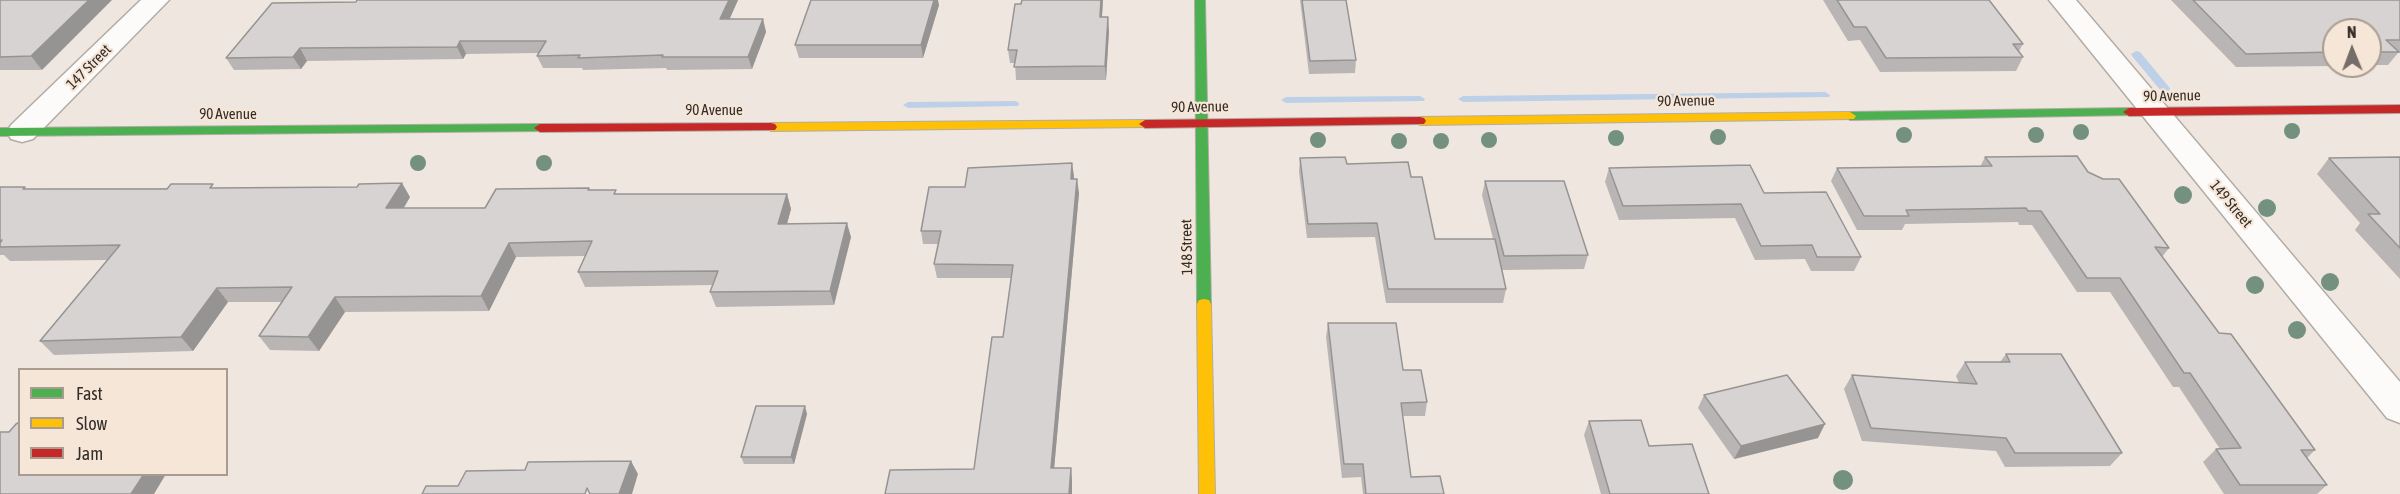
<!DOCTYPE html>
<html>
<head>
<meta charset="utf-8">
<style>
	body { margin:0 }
	#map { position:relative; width:2400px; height:494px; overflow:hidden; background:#efe7df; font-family:"Asap Condensed",sans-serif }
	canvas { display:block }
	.legend { position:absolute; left:18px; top:368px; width:210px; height:108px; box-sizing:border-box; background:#f6e6d8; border:2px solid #a89c91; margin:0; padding:8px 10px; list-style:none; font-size:18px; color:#332c27 }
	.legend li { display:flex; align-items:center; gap:12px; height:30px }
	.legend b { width:30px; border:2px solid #a89c91 }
	.north { position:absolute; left:2322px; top:18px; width:60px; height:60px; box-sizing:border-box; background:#f6e6d8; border:2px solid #a89c91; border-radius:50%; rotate:359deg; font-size:16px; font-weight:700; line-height:24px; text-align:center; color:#332c27 }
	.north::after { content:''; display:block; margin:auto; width:21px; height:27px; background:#756d67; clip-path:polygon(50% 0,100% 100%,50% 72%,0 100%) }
</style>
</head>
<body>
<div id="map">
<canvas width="2400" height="494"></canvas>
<ul class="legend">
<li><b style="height:8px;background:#4caf50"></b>Fast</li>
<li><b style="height:8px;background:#ffc107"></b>Slow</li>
<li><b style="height:8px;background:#c62828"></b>Jam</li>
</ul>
<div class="north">N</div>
</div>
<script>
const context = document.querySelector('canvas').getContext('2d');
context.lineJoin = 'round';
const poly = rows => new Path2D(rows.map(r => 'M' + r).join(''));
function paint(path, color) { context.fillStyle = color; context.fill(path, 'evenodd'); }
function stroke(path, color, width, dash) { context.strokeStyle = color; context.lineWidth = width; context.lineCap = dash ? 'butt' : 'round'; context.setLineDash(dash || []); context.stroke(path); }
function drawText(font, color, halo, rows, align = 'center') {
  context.font = font + ' "Asap Condensed",sans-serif'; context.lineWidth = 4.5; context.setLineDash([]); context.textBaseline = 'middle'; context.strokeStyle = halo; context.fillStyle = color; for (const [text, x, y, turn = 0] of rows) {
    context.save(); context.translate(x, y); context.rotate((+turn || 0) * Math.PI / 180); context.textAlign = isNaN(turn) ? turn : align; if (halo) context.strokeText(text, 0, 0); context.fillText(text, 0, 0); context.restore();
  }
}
paint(poly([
	[2136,51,2140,52,2169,87,2170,89,2169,91,2161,91,2132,56,2131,54,2136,51],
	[1825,92,1830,95,1829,97,1463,102,1458,99,1463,96,1825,92],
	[1420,96,1425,99,1424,101,1286,103,1281,100,1286,97,1420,96],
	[1014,101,1018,102,1019,104,1018,106,908,108,903,105,908,102,1014,101]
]), '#bed0e7');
const street = poly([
	[141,0,169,0,33,139,22,142,11,139,7,132,11,125,141,0],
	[2049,0,2076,0,2400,382,2400,423,2387,418,2049,0]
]);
const fast = poly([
	[1195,0,1205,0,1211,304,1209,308,1204,309,1199,308,1197,304,1195,0],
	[2129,108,2135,112,2133,115,1850,120,1844,116,1850,112,2129,108],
	[540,124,546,128,544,131,0,136,0,128,540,124]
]);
const slow = poly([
	[1850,112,1856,116,1854,119,1420,125,1414,121,1420,117,1850,112],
	[1145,120,1151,124,1149,127,771,131,765,127,771,123,1145,120],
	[1204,299,1209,300,1211,304,1215,494,1199,494,1197,304,1199,300,1204,299]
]);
const jam = poly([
	[2400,105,2400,113,2129,116,2123,112,2129,108,2400,105],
	[1420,117,1424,118,1426,121,1424,124,1145,128,1139,124,1145,120,1420,117],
	[771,123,775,124,777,127,775,130,540,132,534,128,540,124,771,123]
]);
stroke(street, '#b2aca6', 3);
stroke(fast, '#b2aca6', 2);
stroke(slow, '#b2aca6', 2);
stroke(jam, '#b2aca6', 2);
paint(street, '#fdfbfa');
paint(fast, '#4caf50');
paint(slow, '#ffc107');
paint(jam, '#c62828');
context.fillStyle = '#749180';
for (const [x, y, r] of [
	[2292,131,8],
	[2081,132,8],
	[1904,135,8],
	[2036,135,8],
	[1718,137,8],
	[1616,138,8],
	[1318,140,8],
	[1489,140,8],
	[1399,141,8],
	[1441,141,8],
	[418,163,8],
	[544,163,8],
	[2183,195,9],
	[2267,208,9],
	[2330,282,9],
	[2255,285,9],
	[2297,330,9],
	[1843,480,10]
]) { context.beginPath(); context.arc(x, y, r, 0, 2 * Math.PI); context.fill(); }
paint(poly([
	[0,0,42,70,0,70],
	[357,0,738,0,729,19,763,19,766,32,752,69,667,70,666,68,583,70,582,68,543,68,537,56,539,53,466,54,463,59,307,61,301,69,234,70,226,58,356,2],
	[1103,0,1102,17,1109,31,1106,80,1016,80,1015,63,1010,63,1008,50],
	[1300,0,1346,0,1356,60,1355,73,1309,74],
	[1823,0,1989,0,2023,44,2019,51,2023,57,2016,71,1880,72,1860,40,1848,41],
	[2171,0,2400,0,2400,53,2398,53,2388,65,2370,65,2370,30,2334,30,2334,66,2236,67],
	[939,5,923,58,799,58,795,45],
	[1985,157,2088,172,2169,248,2162,257,2219,333,2315,450,2307,458,2327,485,2317,494,2224,494,2203,462,2216,449,2220,449,2179,387,2173,387,2110,292,2077,292,2032,225,2019,225,2018,222,1905,224,1902,230,1857,230,1831,181,1837,168,1980,167],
	[2400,157,2400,279,2355,230,2360,223,2317,174,2329,158],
	[1300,158,1347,164,1411,177,1435,239,1493,239,1482,195,1485,181,1588,255,1584,269,1502,270,1506,289,1503,303,1386,303,1375,237,1307,238,1299,172],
	[1609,168,1764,193,1861,257,1854,271,1811,271,1805,259,1755,260,1735,218,1619,220,1605,182],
	[1074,176,1073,179,1079,193,1054,468,1071,468,1072,481,974,469,1003,337,1011,278,937,278,934,264,938,244,923,244,921,231,965,187],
	[0,187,27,189,216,188,410,197,404,208,485,208,589,188,590,190,617,194,787,194,791,209,787,224,851,237,834,305,716,307,710,292,713,285,585,287,578,272,585,256,516,257,489,311,345,312,319,351,270,350,259,336,282,302,228,302,193,351,54,355,40,341,108,260,10,261,4,255,0,255],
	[1328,323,1403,370,1427,402,1425,416,1403,416,1411,477,1444,494,1363,494,1361,477,1342,478,1326,337],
	[2006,354,2122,453,2110,466,2005,467,1996,451,1862,441,1844,389,1852,375,1959,383,1956,376,1965,362,2000,362],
	[1704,395,1818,438,1734,459,1698,408],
	[807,414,794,464,744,464,741,457],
	[1589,421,1709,494,1601,494,1584,435]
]), '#b9b5b5');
paint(poly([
	[89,0,112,0,42,70,31,56],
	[729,0,738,0,724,32,720,19],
	[934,0,938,0,939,5,923,58,921,45],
	[1101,0,1103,0,1101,30,1100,17],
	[1108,17,1109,31,1106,80,1105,66],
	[763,19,766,32,752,69,748,57],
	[460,41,466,54,463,59,457,47],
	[300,48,307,61,301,69,293,57],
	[1072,163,1074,176,1072,193,1071,179],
	[1077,179,1079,193,1053,481,1051,468],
	[402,183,410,197,395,222,386,208],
	[787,194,791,209,783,238,778,224],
	[847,223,851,237,834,305,830,291],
	[509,243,516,257,489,311,481,296],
	[217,288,228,302,193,351,181,337],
	[335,297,345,312,319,351,308,337],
	[805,406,807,414,794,464,791,457],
	[1825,424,1818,438,1734,459,1741,446],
	[631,461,638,474,632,494,619,494],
	[1071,468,1072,481,1072,494,1069,494],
	[144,474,166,474,154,494,131,494]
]), '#969493');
const building = poly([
	[0,0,89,0,31,56,0,57,0,0],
	[357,0,729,0,720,19,763,19,748,57,662,57,663,55,578,58,580,55,537,56,546,41,460,41,457,47,300,48,293,57,226,58,272,3,356,2,357,0],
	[811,0,934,0,921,45,795,45,811,0],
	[1022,0,1101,0,1100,17,1108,17,1105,66,1014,67,1017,50,1008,50,1015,4,1021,4,1022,0],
	[1302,0,1346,0,1356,60,1310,61,1302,0],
	[1837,0,1989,0,2023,44,2013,44,2023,57,1886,58,1866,27,1854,27,1837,0],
	[2193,0,2400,0,2400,40,2386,40,2399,52,2370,52,2370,30,2334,30,2334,52,2246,54,2193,0],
	[2077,156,2088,172,2103,179,2119,179,2169,248,2155,247,2219,333,2231,334,2315,450,2301,450,2327,485,2240,485,2216,449,2241,448,2190,373,2184,373,2120,278,2087,278,2041,211,2028,211,2026,208,1906,210,1909,216,1864,216,1837,168,1992,166,1985,157,2077,156],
	[1345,157,1347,164,1408,162,1411,177,1422,177,1435,239,1495,239,1506,289,1388,289,1377,223,1308,224,1300,158,1345,157],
	[2400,157,2400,248,2368,214,2380,214,2329,158,2400,157],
	[1072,163,1071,179,1077,179,1051,468,1071,468,1069,494,885,494,890,470,974,469,992,337,1003,337,1013,265,934,264,941,231,921,231,929,187,965,187,968,168,1072,163],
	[1750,165,1764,193,1826,192,1861,257,1817,257,1812,245,1761,246,1741,204,1623,206,1609,168,1750,165],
	[1485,181,1564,181,1588,255,1504,256,1485,181],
	[402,183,386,208,485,208,496,189,589,188,588,190,616,190,614,194,787,194,778,224,847,223,830,291,710,292,718,271,578,272,592,241,509,243,481,296,335,297,308,337,259,336,292,287,217,288,181,337,40,341,120,245,0,247,0,243,2,240,0,241,0,187,25,187,23,189,167,189,171,184,213,184,210,188,357,187,359,184,402,183],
	[1328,323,1396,323,1403,370,1421,370,1427,402,1401,403,1411,477,1440,476,1444,494,1366,494,1363,464,1344,464,1328,323],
	[2006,354,2061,354,2122,453,2015,453,2006,438,1871,428,1852,375,1977,384,1965,362,2010,362,2006,354],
	[1787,375,1825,424,1741,446,1704,395,1787,375],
	[756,406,805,406,791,457,741,457,756,406],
	[1641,420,1649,446,1692,444,1709,494,1610,494,1589,421,1641,420],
	[20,422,20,474,144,474,131,494,0,494,0,432,9,432,16,424,20,422],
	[631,461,619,494,590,494,587,488,585,494,422,494,426,486,458,486,466,471,525,470,528,462,631,461]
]);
paint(building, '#d7d3d2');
stroke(building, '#969493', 1.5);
drawText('15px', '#332c27', '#f6e6d8', [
	["147 Street",89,67,-45],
	["90 Avenue",2172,96,-1],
	["90 Avenue",1686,101,-1],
	["90 Avenue",1200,107,-1],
	["90 Avenue",714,110],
	["90 Avenue",228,114],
	["149 Street",2231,204,50],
	["148 Street",1187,247,-91]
]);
</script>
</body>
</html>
